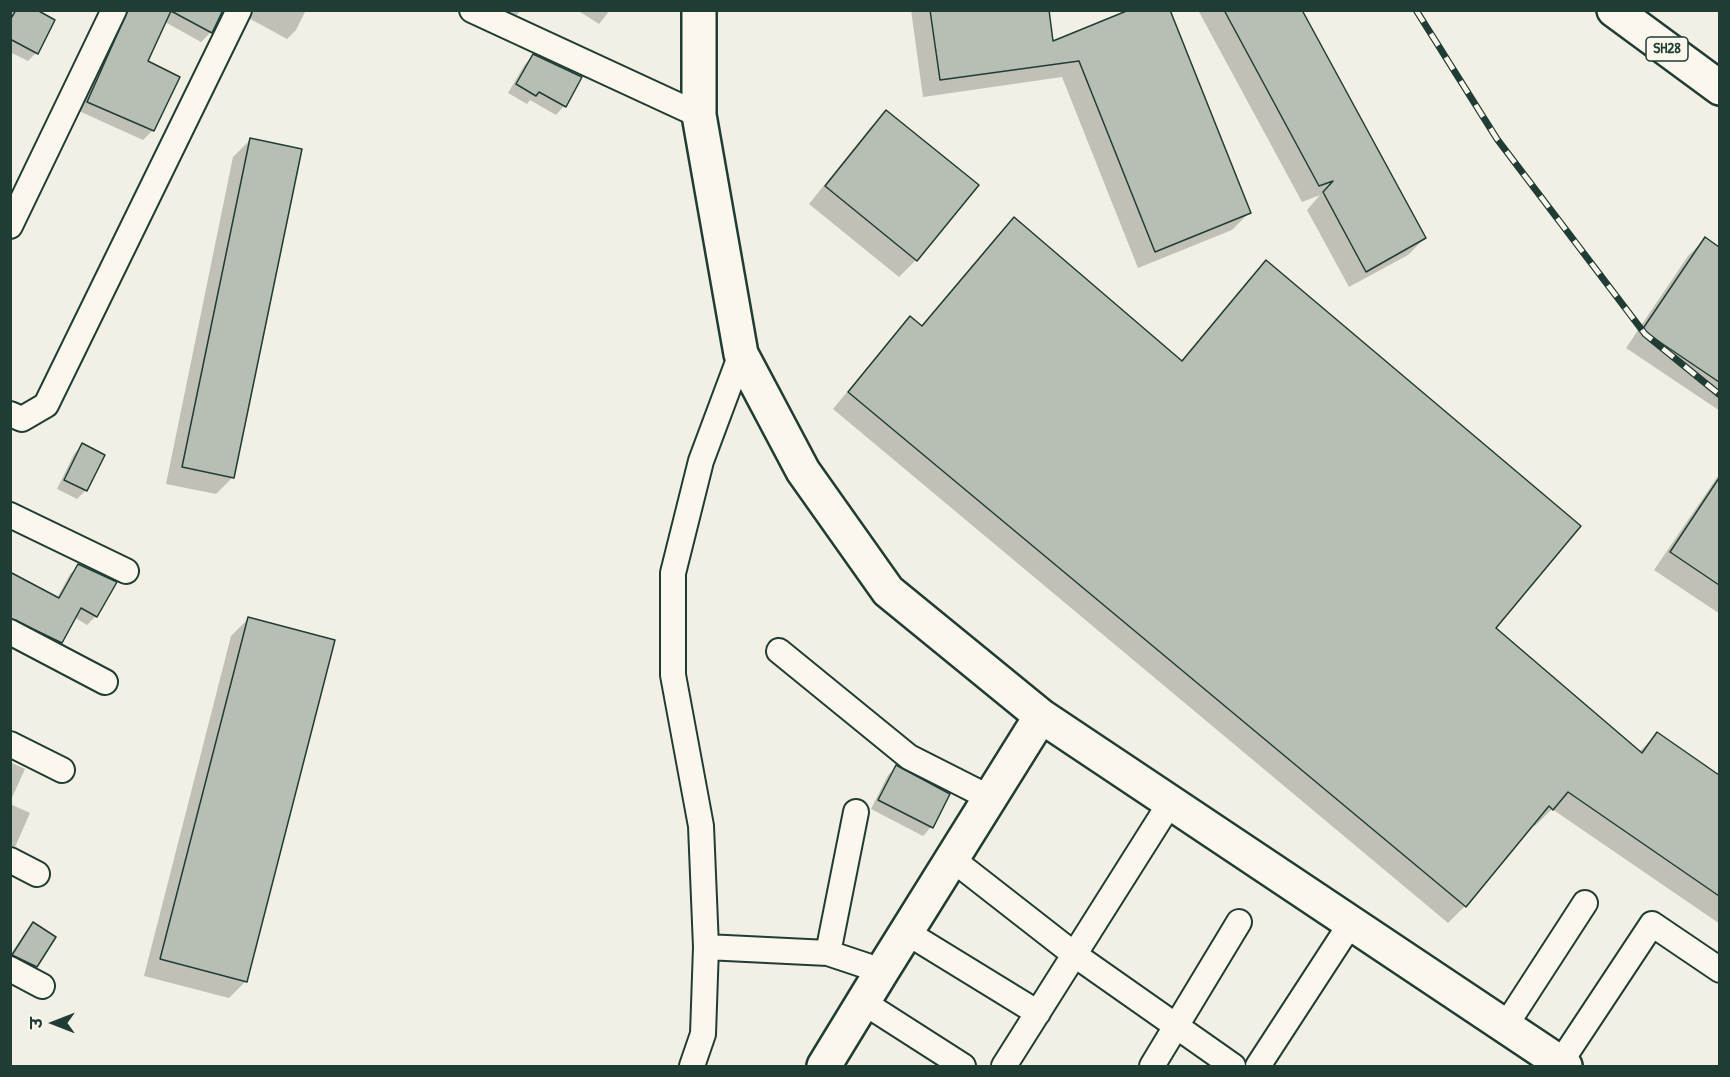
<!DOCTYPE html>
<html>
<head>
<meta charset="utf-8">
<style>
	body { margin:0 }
	#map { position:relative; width:1730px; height:1077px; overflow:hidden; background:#f2f0e5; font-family:"Patrick Hand","Playpen Sans Deva",sans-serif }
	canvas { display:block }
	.frame { position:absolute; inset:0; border:12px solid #1f3d34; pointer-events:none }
	.north { position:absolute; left:24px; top:993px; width:60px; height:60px; -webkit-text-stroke:4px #fbf7ec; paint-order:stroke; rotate:270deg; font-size:16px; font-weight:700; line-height:24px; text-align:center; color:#1f3d34 }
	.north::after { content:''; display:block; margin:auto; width:21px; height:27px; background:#1f3d34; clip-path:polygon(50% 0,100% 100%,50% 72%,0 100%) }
</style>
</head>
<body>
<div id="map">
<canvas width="1730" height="1077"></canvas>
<div class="frame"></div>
<div class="north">उ</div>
</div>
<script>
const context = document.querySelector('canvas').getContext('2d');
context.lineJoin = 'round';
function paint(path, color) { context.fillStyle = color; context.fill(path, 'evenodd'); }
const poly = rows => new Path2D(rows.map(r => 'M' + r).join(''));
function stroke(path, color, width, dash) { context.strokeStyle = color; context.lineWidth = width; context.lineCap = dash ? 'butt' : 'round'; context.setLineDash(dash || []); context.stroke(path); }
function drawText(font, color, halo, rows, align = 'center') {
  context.font = font + ' "Patrick Hand",sans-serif'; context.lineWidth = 4.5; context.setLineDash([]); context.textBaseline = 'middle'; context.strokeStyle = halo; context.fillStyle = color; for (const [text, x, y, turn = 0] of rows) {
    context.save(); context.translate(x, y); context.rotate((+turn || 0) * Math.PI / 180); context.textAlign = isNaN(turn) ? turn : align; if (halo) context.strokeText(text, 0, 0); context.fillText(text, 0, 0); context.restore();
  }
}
paint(poly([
	[13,10,34,10,36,53,28,61,10,52,10,15],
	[118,10,221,10,211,32,201,42,165,22,146,62,153,130,143,140,79,111,118,27],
	[239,10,306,10,296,30,287,39,243,15],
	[489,10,521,10,510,23],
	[577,10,610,10,599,24],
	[911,10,1047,10,1052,43,1133,10,1249,213,1232,230,1138,268,1062,77,923,97],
	[1198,10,1300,10,1425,238,1408,255,1349,287,1307,210,1320,195,1302,202],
	[533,56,564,106,556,115,530,100,527,104,508,93,525,64],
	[886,112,916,260,899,277,809,204,870,128],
	[250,140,233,477,216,494,166,484,233,157],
	[1014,219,1181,361,1249,279,1266,262,1494,628,1639,752,1657,734,1720,776,1720,924,1552,809,1535,826,1533,824,1465,906,1448,923,833,409,894,335,910,318,920,327,997,236],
	[1705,239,1720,249,1720,411,1626,348,1688,256],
	[82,445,86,490,77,499,57,489,74,454],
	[1720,473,1720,614,1654,570],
	[79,566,96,616,87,625,74,617,61,642,52,651,10,629,10,573,57,598,70,574],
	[248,619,246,981,229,998,144,976,231,636],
	[10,762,25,769,10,802],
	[897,767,948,794,931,827,923,836,871,809,888,775],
	[10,804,30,813,15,847,10,851],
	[33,924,36,966,27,975,10,967,10,955,25,933]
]), '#0003');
const building = poly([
	[16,10,37,10,55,20,38,54,10,39,10,20,16,10],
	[128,10,223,10,212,33,171,11,148,61,180,77,154,131,87,102,128,10],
	[930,10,1049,10,1053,41,1129,10,1170,10,1251,213,1155,252,1079,61,940,80,930,10],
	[1224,10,1302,10,1426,238,1366,272,1323,192,1333,181,1319,186,1224,10],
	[533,54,582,77,566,107,539,92,536,96,516,84,533,54],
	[886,110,979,185,917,261,825,186,886,110],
	[250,138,302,149,234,478,182,467,250,138],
	[1014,217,1182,361,1266,260,1581,526,1496,628,1642,753,1657,732,1719,775,1719,896,1568,792,1553,810,1549,806,1466,907,848,392,910,316,922,326,1014,217],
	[1705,237,1719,247,1719,382,1642,330,1705,237],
	[82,443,105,455,87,491,64,480,82,443],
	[1719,478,1719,585,1670,552,1719,478],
	[78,564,117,582,97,617,81,608,62,643,10,618,10,572,59,598,78,564],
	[248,617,335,640,247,982,160,959,248,617],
	[896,765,950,794,933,828,878,800,896,765],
	[33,922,56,937,37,967,12,955,33,922]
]);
paint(building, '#b7beb3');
stroke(building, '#1f3d34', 1.5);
const street = poly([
	[472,10,699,115],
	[10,226,114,10],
	[10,414,22,419,46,405,239,10],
	[10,515,126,571],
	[10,632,105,682],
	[779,651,909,757,990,798],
	[10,744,62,770],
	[952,859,1075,955,1233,1066],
	[10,860,37,874],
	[906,932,1038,1013],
	[706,947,828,953,882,971],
	[828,953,856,812],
	[10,969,42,986],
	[863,1002,963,1066],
	[1506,1025,1585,903],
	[692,1066,703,1034,706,947,701,826,673,675,673,573,701,461,741,354],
	[1004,1066,1170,803],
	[1152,1066,1239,922],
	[1258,1066,1351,923],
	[1558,1066,1652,924,1720,970]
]);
const secondary = poly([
	[699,10,699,115,741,354,803,471,888,591,1041,716,1565,1066],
	[824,1066,882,971,1041,716]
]);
const primary = poly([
	[1614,10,1720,88]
]);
stroke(street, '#1f3d34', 28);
stroke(secondary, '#1f3d34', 38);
stroke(primary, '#1f3d34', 38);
stroke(street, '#fbf7ec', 24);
stroke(secondary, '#fbf7ec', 33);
stroke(primary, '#fbf7ec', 33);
const rail = poly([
	[1416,10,1497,139,1645,334,1720,395]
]);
stroke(rail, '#1f3d34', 7);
stroke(rail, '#fbf7ec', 4.5, [14]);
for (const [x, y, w] of [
	[1667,49,42]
]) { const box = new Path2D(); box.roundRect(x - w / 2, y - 12, w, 24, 4.5); context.fillStyle = '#fbf7ec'; context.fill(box); stroke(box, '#1f3d34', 1.5); }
drawText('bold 15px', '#1f3d34', null, [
	["SH28",1667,49]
]);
</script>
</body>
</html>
